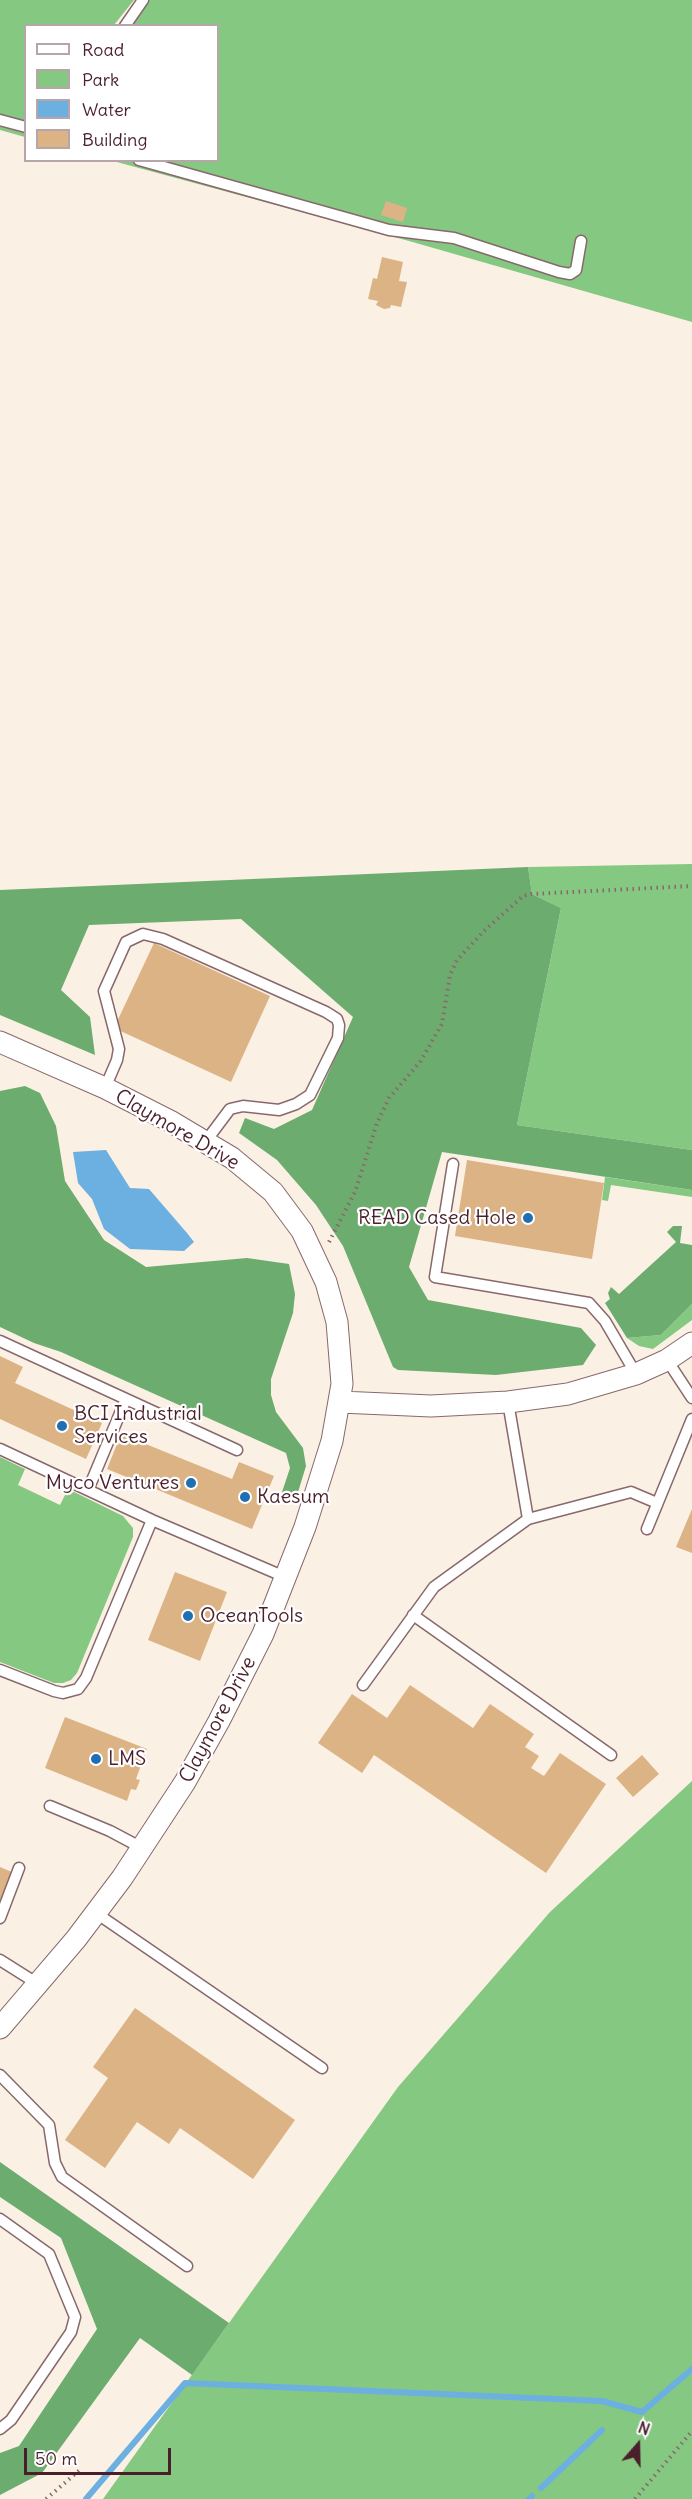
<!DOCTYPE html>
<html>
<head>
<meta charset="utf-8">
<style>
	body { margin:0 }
	#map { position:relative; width:692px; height:2499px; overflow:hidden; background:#fbf0e4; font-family:Delius,sans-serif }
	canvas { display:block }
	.legend { position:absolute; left:24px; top:24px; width:195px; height:138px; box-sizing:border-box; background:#fff; border:2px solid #b7a5aa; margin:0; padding:8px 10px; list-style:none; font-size:18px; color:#4a1f2b }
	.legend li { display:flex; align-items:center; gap:12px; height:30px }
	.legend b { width:30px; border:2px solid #b7a5aa }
	.north { position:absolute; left:608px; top:2415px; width:60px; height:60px; -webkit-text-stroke:4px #fff; paint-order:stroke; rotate:20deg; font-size:16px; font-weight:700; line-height:24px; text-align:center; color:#4a1f2b }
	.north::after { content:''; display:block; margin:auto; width:21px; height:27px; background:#4a1f2b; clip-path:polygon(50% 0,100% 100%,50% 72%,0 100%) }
	.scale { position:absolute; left:24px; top:2448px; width:147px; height:27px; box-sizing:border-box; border:3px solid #4a1f2b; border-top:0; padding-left:8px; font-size:18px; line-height:21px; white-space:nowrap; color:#4a1f2b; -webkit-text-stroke:4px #fff; paint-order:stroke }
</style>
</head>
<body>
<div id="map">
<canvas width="692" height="2499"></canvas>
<ul class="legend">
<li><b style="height:8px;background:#fff"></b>Road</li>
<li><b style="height:16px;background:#85c881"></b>Park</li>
<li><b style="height:16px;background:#6cafe1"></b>Water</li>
<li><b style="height:16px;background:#dcb384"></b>Building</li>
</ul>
<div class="north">N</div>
<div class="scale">50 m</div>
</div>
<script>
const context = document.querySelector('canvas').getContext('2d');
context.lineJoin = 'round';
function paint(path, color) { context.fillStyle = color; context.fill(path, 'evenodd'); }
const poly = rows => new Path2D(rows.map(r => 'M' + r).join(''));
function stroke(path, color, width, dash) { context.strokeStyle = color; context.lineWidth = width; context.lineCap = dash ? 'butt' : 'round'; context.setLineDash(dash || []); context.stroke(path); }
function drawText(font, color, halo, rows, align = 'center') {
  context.font = font + ' Delius,sans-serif'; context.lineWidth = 4.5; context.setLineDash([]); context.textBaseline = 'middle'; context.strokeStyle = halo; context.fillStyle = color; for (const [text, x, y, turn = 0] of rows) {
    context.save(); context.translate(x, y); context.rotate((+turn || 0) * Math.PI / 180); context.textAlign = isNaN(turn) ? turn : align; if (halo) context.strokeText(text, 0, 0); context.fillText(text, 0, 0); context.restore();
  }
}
paint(poly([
	[0,0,134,0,114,25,26,26,25,137,0,130],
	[148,0,692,0,692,322,409,241,113,161,218,160,218,26,131,25],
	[692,864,692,1150,517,1125,561,908,532,894,528,867],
	[605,1177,692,1190,692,1197,611,1185,608,1201,602,1200],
	[692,1304,692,1320,653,1349,639,1346,627,1338,661,1335],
	[0,1457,25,1469,18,1485,60,1505,68,1489,123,1516,133,1528,133,1537,77,1673,71,1680,63,1683,54,1683,0,1662],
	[692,1781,692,2499,103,2499,398,2087,550,1912]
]), '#85c881');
paint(poly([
	[528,867,532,894,561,908,517,1125,692,1150,692,1190,442,1152,409,1267,428,1300,581,1328,596,1345,583,1365,496,1375,398,1370,393,1367,343,1246,316,1205,277,1160,239,1133,245,1118,274,1129,312,1110,353,1017,241,919,89,925,61,990,90,1017,95,1055,0,1015,0,890],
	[25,1086,40,1093,56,1126,65,1181,104,1240,146,1267,247,1258,289,1264,295,1294,293,1313,271,1379,271,1395,276,1412,303,1448,306,1466,295,1502,287,1503,281,1495,290,1468,286,1453,61,1352,34,1343,0,1327,0,1091],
	[673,1226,682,1226,680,1243,692,1245,692,1304,661,1335,627,1338,605,1303,610,1299,608,1293,611,1287,619,1294,676,1242,667,1232],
	[0,2162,229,2323,192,2375,140,2338,42,2473,0,2495,0,2453,19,2446,97,2329,61,2238,0,2197]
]), '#6cac6f');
paint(poly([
	[106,1150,130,1188,149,1189,187,1233,194,1242,184,1251,130,1249,104,1229,92,1199,78,1183,73,1152]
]), '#6cafe1');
stroke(poly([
	[541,2488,602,2430],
	[86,2499,185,2383,602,2401,642,2412,692,2369],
	[529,2499,532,2496]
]), '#6cafe1', 6);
paint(poly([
	[386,201,407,208,403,222,381,215],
	[382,257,403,262,399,281,407,282,401,307,391,305,390,308,384,309,376,305,378,301,368,299,373,278,377,279],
	[154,943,270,996,231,1082,114,1028],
	[467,1160,604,1183,592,1259,455,1236],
	[0,1356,23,1367,15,1383,102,1423,86,1459,0,1419],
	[121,1434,232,1479,239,1462,274,1476,252,1529,107,1469],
	[692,1509,692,1553,676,1547],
	[175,1572,227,1592,200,1661,148,1640],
	[410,1685,473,1728,490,1704,534,1734,525,1747,539,1756,531,1768,544,1776,560,1753,606,1784,546,1873,374,1755,362,1773,318,1743,352,1694,387,1718],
	[65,1717,147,1749,136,1779,140,1780,136,1790,131,1789,127,1801,45,1768],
	[642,1755,659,1774,633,1797,616,1778],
	[0,1867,12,1872,0,1901],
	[135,2008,295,2120,253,2179,180,2128,169,2144,137,2122,105,2168,65,2140,108,2078,93,2067]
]), '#dcb384');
const lane = poly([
	[125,26,143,0],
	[0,120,26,127],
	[139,160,389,230,454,238,559,272,570,274,576,270,581,241],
	[105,1088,117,1060,119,1049,104,991,126,942,143,934,163,939,326,1012,337,1019,339,1025,338,1038,310,1095,296,1104,279,1110,243,1106,230,1109,206,1141],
	[453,1164,435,1277,589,1303,605,1321,636,1374],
	[0,1341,237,1450],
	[667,1360,692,1398],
	[508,1402,528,1519],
	[0,1449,152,1520,285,1577],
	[88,1490,126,1399],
	[647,1529,692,1419],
	[413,1615,611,1755],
	[0,1670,54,1691,63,1693,78,1689,86,1678,152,1520],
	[363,1685,434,1587,528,1519,631,1492,657,1503],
	[50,1806,110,1831,142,1848],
	[96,1913,322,2068],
	[0,1918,19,1868],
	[0,1960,38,1984],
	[0,2075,49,2125,55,2163,62,2177,187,2266],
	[0,2219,49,2254,75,2317,71,2332,11,2420,0,2429]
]);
const street = poly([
	[0,1042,105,1088,170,1121,232,1158,273,1192,302,1231,326,1282,337,1322,342,1384,332,1441,305,1527,263,1634,219,1721,185,1782,122,1878,76,1939,0,2028],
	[340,1402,431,1406,508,1402,568,1394,636,1374,667,1360,692,1343]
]);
stroke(lane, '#88686c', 13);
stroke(street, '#88686c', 23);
stroke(poly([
	[329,1242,355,1192,377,1123,389,1098,420,1062,442,1024,450,975,457,960,484,931,523,896,532,894,692,886],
	[46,2499,81,2469],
	[635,2499,692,2431]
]), '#88686c', 4, [1.5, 4.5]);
stroke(lane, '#fff', 10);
stroke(street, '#fff', 21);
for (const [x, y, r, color] of [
	[528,1218,6,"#1f6fb2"],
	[62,1426,6,"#1f6fb2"],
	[191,1483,6,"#1f6fb2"],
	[245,1497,6,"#1f6fb2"],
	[188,1616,6,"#1f6fb2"],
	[96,1759,6,"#1f6fb2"]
]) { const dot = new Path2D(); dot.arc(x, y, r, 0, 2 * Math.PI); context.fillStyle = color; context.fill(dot); stroke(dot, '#fff', 2); }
drawText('20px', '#4a1f2b', '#fff', [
	["Claymore Drive",177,1130,30],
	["Claymore Drive",218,1720,-62]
]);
drawText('20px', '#4a1f2b', '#fff', [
	["READ Cased Hole",516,1218,"right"],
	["BCI Industrial",74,1414],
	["Services",74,1437],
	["Myco Ventures",179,1483,"right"],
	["Kaesum",257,1497],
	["OceanTools",200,1616],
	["LMS",108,1759]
], 'left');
</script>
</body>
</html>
